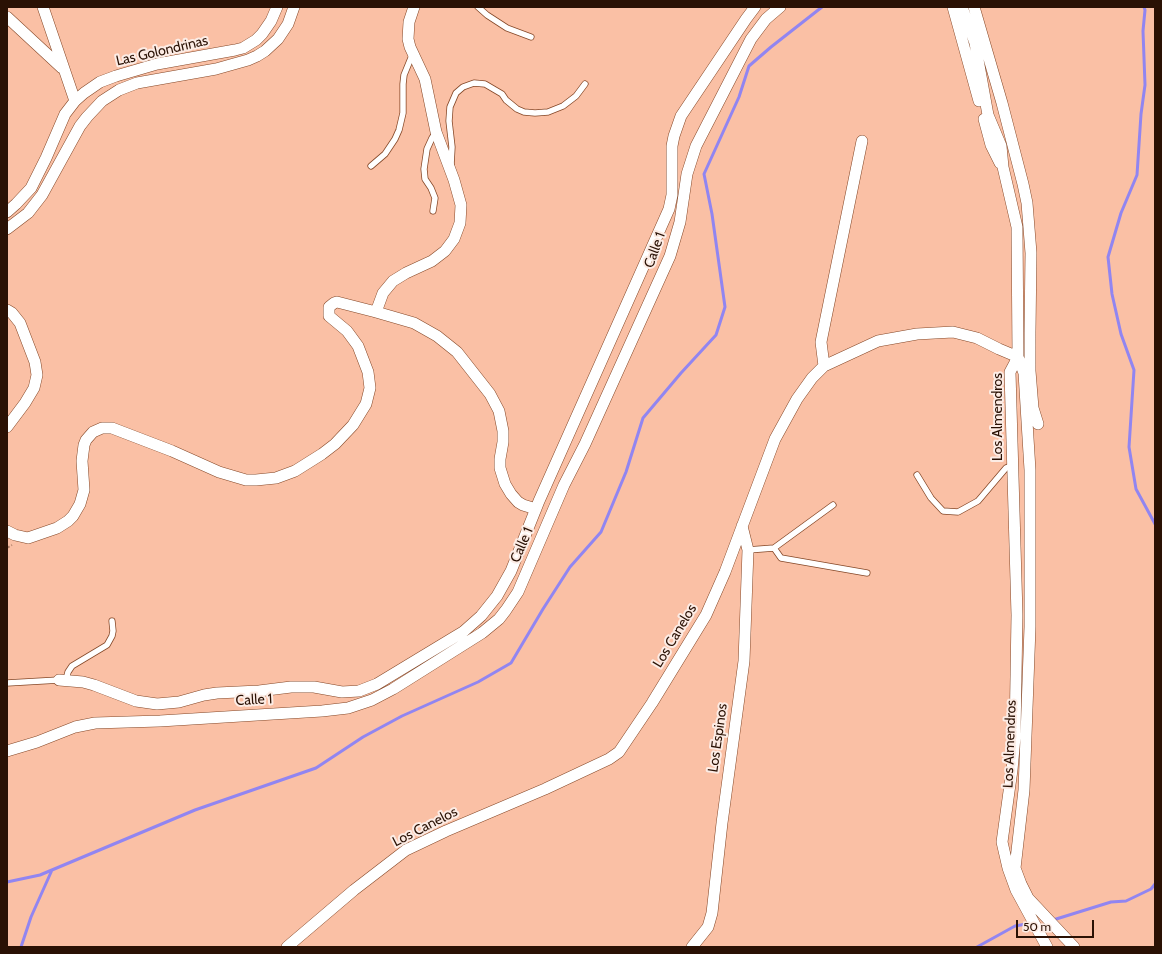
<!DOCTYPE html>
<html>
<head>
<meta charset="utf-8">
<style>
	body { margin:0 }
	#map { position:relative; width:1162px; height:954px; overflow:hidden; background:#fac0a5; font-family:Cabin,sans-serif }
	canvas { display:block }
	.frame { position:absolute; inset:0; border:8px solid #2a1104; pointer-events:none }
	.scale { position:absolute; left:1016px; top:920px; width:78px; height:18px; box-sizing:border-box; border:2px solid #2a1104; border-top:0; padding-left:5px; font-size:12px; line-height:14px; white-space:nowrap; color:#2a1104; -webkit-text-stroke:3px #fcece5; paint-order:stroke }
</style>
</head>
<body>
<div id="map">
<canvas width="1162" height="954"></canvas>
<div class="frame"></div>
<div class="scale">50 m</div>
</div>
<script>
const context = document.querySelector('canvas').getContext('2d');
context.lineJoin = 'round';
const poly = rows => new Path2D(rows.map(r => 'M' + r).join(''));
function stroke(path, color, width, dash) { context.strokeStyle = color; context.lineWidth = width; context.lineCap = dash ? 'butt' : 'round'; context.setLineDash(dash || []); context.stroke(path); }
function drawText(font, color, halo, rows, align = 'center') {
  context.font = font + ' Cabin,sans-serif'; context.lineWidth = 4; context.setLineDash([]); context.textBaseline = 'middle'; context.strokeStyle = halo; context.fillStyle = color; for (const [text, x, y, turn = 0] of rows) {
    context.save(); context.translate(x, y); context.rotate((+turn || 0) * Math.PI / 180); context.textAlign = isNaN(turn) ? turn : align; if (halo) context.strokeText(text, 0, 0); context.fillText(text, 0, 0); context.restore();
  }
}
stroke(poly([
	[1144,7,1145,10,1143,31,1145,85,1141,114,1137,175,1121,213,1108,257,1112,294,1121,334,1134,370,1129,447,1136,489,1155,524],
	[7,882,40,875,195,810,316,768,363,737,402,716,478,682,511,663,543,609,570,567,601,532,626,472,643,418,681,373,716,335,725,307,712,214,704,174,739,97,749,66,771,47,822,7],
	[1053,920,1111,902,1126,901,1151,889,1155,884],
	[21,947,31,917,52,870],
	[977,947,1015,926,1032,923]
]), '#9185f1', 3);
const lane = poly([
	[478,7,487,15,507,28,531,37],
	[451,165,452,147,449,121,450,107,456,93,463,87,474,83,485,84,502,94,506,100,517,109,524,112,535,113,548,112,563,106,576,96,585,84],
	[371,166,385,154,395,139,399,130,403,113,403,84,404,75,413,53],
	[433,211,435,198,431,188,425,179,424,169,427,149,432,138,436,132],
	[917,475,931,498,943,511,958,512,978,501,1006,468,1013,465],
	[774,548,781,558,867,573],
	[748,550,774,548,833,505],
	[66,680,68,672,72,666,107,645,112,636,113,631,112,621],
	[7,683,59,680]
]);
const street = poly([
	[43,7,75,101],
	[953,7,979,101],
	[962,7,975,43,988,115,1001,146,1003,167,1017,227,1018,357,1024,373,1030,470,1030,627,1024,790,1015,868,1021,884,1028,898,1074,947],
	[974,7,1002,103,1023,184,1027,203,1031,253,1030,332,1030,371,1033,408,1038,424],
	[7,17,62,68],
	[984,119,991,145,1000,163],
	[7,212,16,204,31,188,46,158,65,114,75,101,84,93,100,82,116,76,157,64,235,50,243,48,256,40,262,34,271,21,277,7],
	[7,229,28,213,42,195,80,126,87,117,102,101,119,90,137,83,216,69,248,60,257,56,265,51,278,39,288,24,294,7],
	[7,310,12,313,20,323,35,362,37,375,34,388,25,403,7,427],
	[376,312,383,293,393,281,406,273,432,261,445,251,454,239,460,223,461,205,454,180,436,132,425,79,410,47,408,39,409,22,414,7],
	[1018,357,1010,372,1017,615,1015,737,1012,770,1002,842,1008,868,1016,890,1047,947],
	[824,366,821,342,862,141],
	[7,531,15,535,28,538,57,528,68,521,73,516,80,504,84,490,82,461,84,445,86,440,93,432,102,428,112,428,172,451,219,472,246,480,256,480,276,478,295,471,322,454,335,444,353,425,366,404,370,388,368,372,358,346,347,331,329,316,329,307,334,303,337,302,376,312,414,323,437,336,457,352,490,394,499,411,503,431,503,442,500,459,500,468,505,484,511,494,518,502,523,505,536,509],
	[59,680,83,682,94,685,136,701,157,704,179,702,204,695,217,693,259,691,291,687,314,687,342,692,359,691,377,684,453,638,463,632,481,616,497,596,511,571,539,501,669,209,672,195,672,146,674,136,681,116,746,19,755,7],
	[7,751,37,742,75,727,95,723,160,721,322,711,348,708,372,700,393,689,482,633,499,619,506,610,518,592,564,485,585,444,670,256,680,222,687,174,696,146,751,39,766,19,780,7],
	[287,947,354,890,406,850,446,831,545,789,609,759,619,752,652,703,706,615,725,572,775,439,797,399,812,378,824,366,878,341,917,334,953,332,977,338,999,349,1018,357],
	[692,947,708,927,712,913,722,823,744,661,748,550,742,526]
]);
stroke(lane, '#854727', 7);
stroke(street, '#854727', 12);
stroke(poly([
	[7,548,12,545]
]), '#ac7e68', 2, [3, 2]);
stroke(lane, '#fff', 5.5);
stroke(street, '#fff', 11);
drawText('14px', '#2a1104', '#fcece5', [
	["Las Golondrinas",162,51,-13],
	["Calle 1",655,250,-70],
	["Los Almendros",998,417,-90],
	["Calle 1",522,545,-67],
	["Los Canelos",675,636,-59],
	["Calle 1",254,700,-3],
	["Los Espinos",718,738,-82],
	["Los Almendros",1010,744,-88],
	["Los Canelos",425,827,-27]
]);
</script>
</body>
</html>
